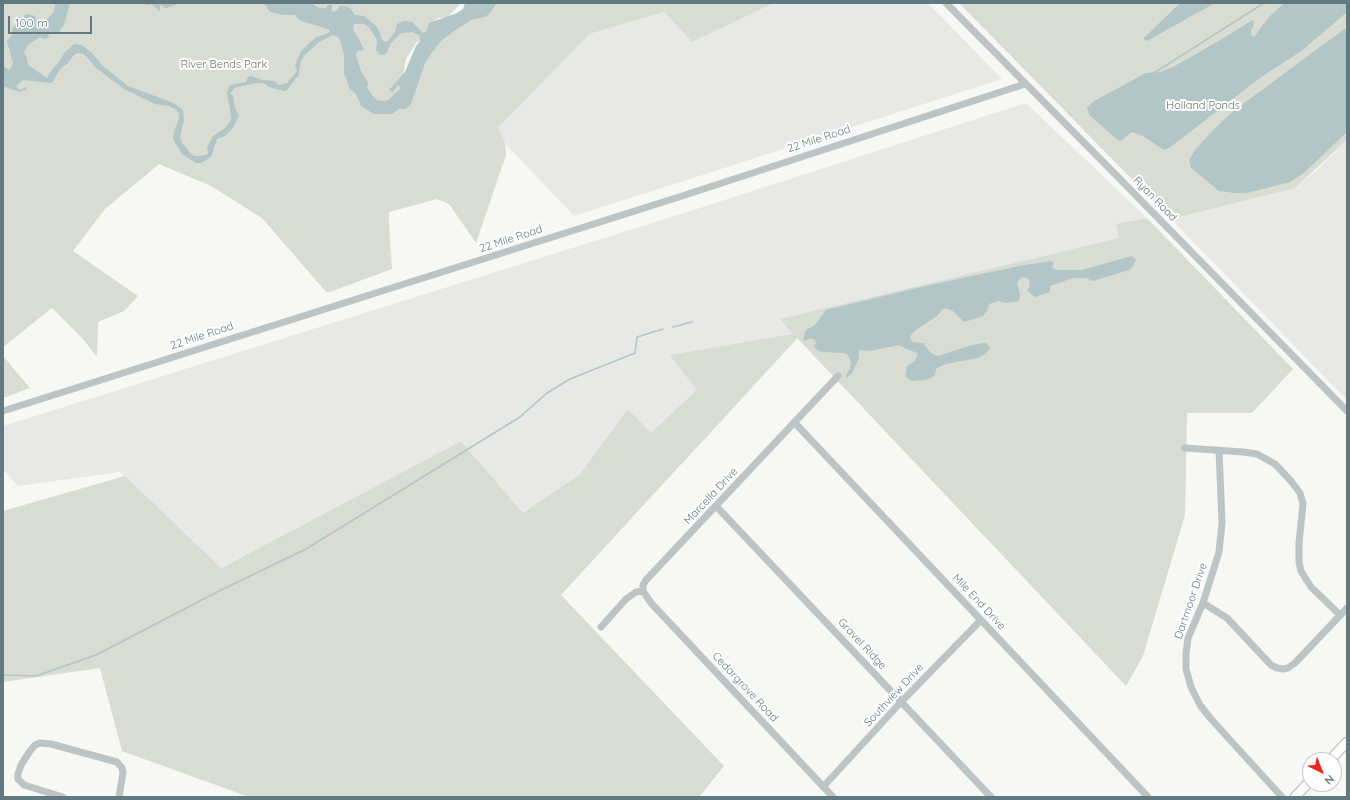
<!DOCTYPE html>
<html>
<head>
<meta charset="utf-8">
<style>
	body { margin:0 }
	#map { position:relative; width:1350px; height:800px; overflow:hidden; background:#f7f7f4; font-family:Quicksand,sans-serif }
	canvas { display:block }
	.frame { position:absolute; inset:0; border:4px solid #617980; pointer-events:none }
	.north { position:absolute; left:1302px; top:752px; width:40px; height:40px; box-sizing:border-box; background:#fff; border:1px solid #c0c9cc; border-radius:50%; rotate:137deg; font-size:11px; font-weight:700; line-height:16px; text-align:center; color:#617980 }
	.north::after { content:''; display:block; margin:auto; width:14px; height:18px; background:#eb2820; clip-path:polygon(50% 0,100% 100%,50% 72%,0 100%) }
	.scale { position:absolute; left:8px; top:16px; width:84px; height:18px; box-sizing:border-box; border:2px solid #617980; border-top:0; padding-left:5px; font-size:12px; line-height:14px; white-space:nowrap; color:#617980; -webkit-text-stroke:3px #fff; paint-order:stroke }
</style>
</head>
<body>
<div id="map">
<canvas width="1350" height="800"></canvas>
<div class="frame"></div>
<div class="north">N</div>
<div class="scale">100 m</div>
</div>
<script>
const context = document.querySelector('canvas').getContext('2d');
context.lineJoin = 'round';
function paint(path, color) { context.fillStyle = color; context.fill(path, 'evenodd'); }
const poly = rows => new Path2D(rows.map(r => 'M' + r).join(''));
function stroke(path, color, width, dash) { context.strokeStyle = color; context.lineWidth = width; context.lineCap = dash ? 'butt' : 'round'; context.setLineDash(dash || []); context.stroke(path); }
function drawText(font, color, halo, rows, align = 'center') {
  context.font = font + ' Quicksand,sans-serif'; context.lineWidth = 4; context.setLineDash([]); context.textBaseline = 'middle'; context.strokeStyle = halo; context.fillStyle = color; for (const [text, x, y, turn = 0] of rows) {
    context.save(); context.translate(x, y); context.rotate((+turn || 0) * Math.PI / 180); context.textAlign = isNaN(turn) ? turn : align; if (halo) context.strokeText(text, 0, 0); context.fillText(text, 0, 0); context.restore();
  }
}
paint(poly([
	[774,3,928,3,1002,79,574,216,494,132,589,33,664,12,692,42],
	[1026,103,1147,218,1116,224,1120,238,781,319,798,338,681,465,628,409,580,474,523,513,461,441,220,568,120,472,18,486,3,470,3,426,681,214],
	[1347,140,1347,400,1170,218,1302,182,1316,171]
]), '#e8e8e7');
paint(poly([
	[3,3,461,3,448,17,438,18,428,25,428,35,474,3,774,3,692,42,664,12,589,34,498,128,505,143,506,155,476,243,449,204,437,199,389,212,389,226,392,269,327,293,262,218,211,186,159,164,105,209,73,251,138,296,124,311,98,322,97,357,83,339,52,308,3,347],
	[427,36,400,96,406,59,416,43],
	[959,3,1347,3,1347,140,1295,188,1171,219],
	[1147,218,1293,369,1252,413,1187,413,1185,515,1143,656,1126,686,797,338,561,595,724,766,699,797,249,797,122,751,100,668,3,682,3,511,125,476,221,568,461,441,523,513,580,474,628,409,651,433,697,390,670,355,793,334,780,319,1119,238,1116,224],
	[3,356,30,388,3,398]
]), '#d8dcd3');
paint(poly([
	[56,3,70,3,64,25,59,32,49,33,48,38,45,39,40,37,28,45,24,53,27,58,28,65,31,67,47,78,49,74,58,63,65,52,74,44,82,45,92,53,103,66,128,86,163,99,175,104,183,110,184,120,180,137,182,143,191,154,195,156,200,156,208,154,207,148,213,136,224,129,231,120,231,116,227,93,229,86,235,84,246,82,248,77,251,76,262,80,274,81,279,85,287,83,297,71,295,66,301,51,315,38,330,32,329,30,325,28,301,21,295,15,283,15,270,12,264,3,310,3,320,8,326,8,328,5,332,5,332,12,338,10,339,6,345,6,350,8,355,15,364,16,376,26,380,33,382,40,385,42,388,41,395,32,397,24,404,21,412,22,423,33,426,32,429,23,457,13,463,9,465,3,497,3,489,14,485,17,471,20,457,29,442,40,433,51,425,63,411,104,406,109,399,109,392,114,374,114,361,106,356,94,350,89,344,73,344,55,340,40,338,37,334,35,331,36,319,42,305,55,301,61,298,77,296,78,287,90,284,91,269,87,264,83,258,83,236,87,230,93,233,96,235,108,239,115,233,128,225,136,217,139,211,157,201,163,196,163,182,154,176,144,173,138,174,132,179,118,179,113,175,109,169,106,155,104,124,89,96,68,89,59,83,54,78,53,74,55,67,64,60,69,54,80,51,83,23,80,18,84,16,87,21,90,25,87,27,89,20,92,3,86,3,66,9,70,13,64,7,41,12,35,12,29,14,26,21,22,25,15,28,14,35,16,38,24,43,23,53,13],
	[354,24,364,24,369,27,377,40,376,50,379,54,382,55,386,54,391,43,401,33,412,32,419,35,420,41,416,46,405,72,389,90,393,92,398,85,401,88,388,100,384,101,377,100,371,94,367,87,368,83,361,71,356,55,357,51,364,50,358,37,353,30],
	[142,3,181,3,166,8,160,5,160,11,151,4,147,5],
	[1180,3,1215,3,1147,41,1143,39],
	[1284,3,1347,3,1347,12,1300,52,1264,75,1169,148,1164,150,1143,136,1132,132,1129,134,1121,141,1118,140,1089,115,1087,108,1094,101,1146,73,1161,72,1173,67,1215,43,1253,20,1254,25,1251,30,1251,35,1254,37,1269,17],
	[1347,27,1347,132,1304,173,1290,182,1247,193,1235,193,1219,191,1191,168,1189,160,1195,150,1213,130,1232,112],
	[1132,256,1136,260,1134,265,1129,270,1093,281,1086,278,1073,278,1050,286,1050,292,1035,297,1027,290,1030,286,1029,279,1022,277,1017,282,1020,294,1019,301,1006,303,998,301,989,304,988,309,983,316,971,320,964,322,953,311,946,308,942,310,937,316,916,330,911,335,910,339,913,342,923,343,931,353,938,356,972,345,984,343,986,343,990,347,989,350,985,354,978,358,946,364,939,367,936,369,935,375,931,378,924,380,911,381,905,376,907,366,915,361,918,353,906,349,899,345,870,351,859,350,859,358,852,373,846,378,847,373,850,369,851,362,848,355,844,353,822,352,817,350,814,346,816,343,815,340,812,338,803,341,806,330,815,325,826,310,925,286,1024,265,1052,261,1054,264,1052,266,1053,268,1056,270,1082,270]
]), '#b3c6c7');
stroke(poly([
	[1154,73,1264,3],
	[673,327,692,322],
	[3,675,36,676,96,655,219,591,306,549,520,417,547,393,570,379,635,353,637,337,663,329]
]), '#b3c6c7', 1.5);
const major = poly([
	[1330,760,1347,742],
	[1295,797,1310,781]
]);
stroke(major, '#b1b8ba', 11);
stroke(poly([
	[946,3,1116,175,1347,411],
	[3,411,679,197,1025,84],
	[794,422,1148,797],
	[1185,448,1243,452,1257,454,1275,464,1291,481,1300,493,1303,504,1299,543,1299,562,1301,571,1311,587,1340,615],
	[1219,450,1222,523,1219,552,1203,603,1188,638,1186,654,1186,669,1191,687,1200,705,1211,719,1282,797],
	[716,506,991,797],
	[643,591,643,585,646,580,838,376],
	[643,591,651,603,833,797],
	[1203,603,1227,618,1271,665,1277,668,1283,669,1288,668,1295,663,1347,608],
	[601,627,626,599,636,592,643,591],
	[823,787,901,702,981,620],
	[63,797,24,785,18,779,18,774,21,765,30,751,35,745,40,743,51,744,117,762,122,768,123,773,119,797]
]), '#bdc4c6', 7);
stroke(major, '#fff', 9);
drawText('11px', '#697860', '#fff', [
	["River Bends Park",224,65],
	["Holland Ponds",1203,106]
]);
drawText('11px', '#617980', '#fff', [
	["22 Mile Road",819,139,-18],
	["Ryan Road",1155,199,46],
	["22 Mile Road",511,239,-18],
	["22 Mile Road",202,336,-18],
	["Marcella Drive",711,496,-47],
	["Dartmoor Drive",1191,601,-71],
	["Mile End Drive",979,602,47],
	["Gravel Ridge",862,644,47],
	["Cedargrove Road",745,687,47],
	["Southview Drive",894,695,-47]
]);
</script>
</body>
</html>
